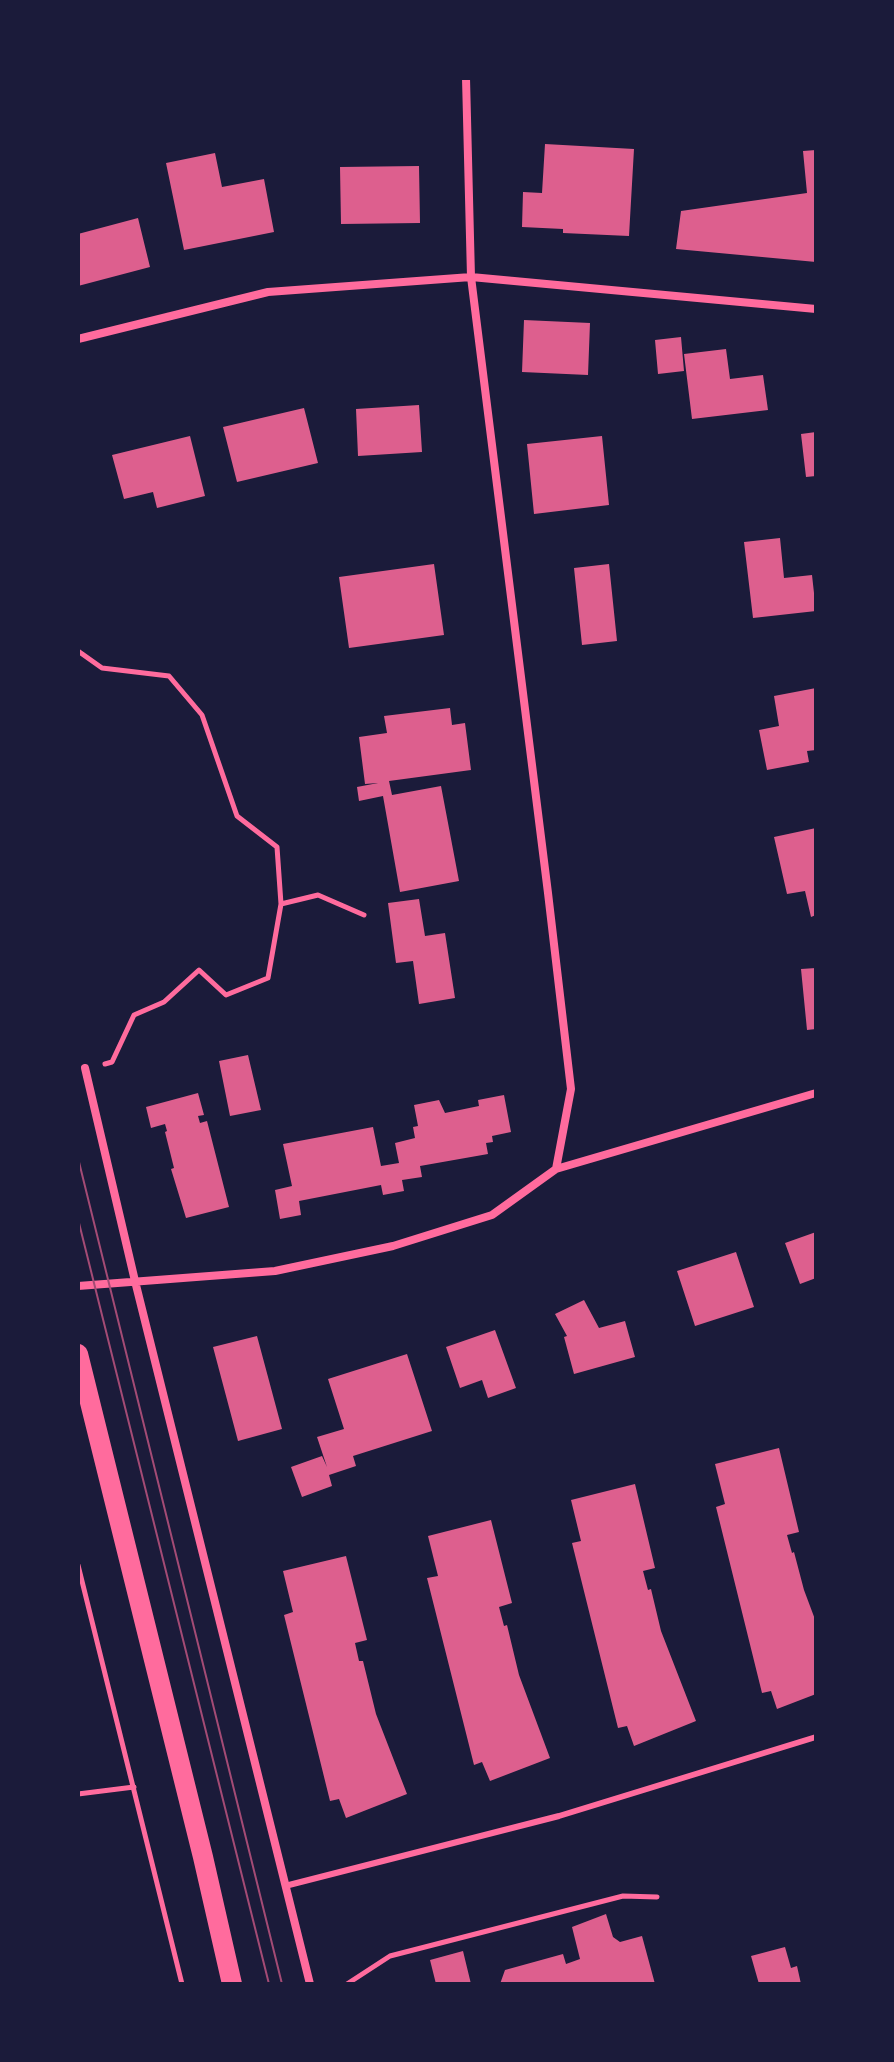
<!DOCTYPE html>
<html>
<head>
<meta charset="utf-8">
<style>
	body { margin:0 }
	#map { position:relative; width:894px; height:2062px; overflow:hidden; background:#1b1b3a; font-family:"Sofia Sans Condensed",sans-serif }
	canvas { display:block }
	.frame { position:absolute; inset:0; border:80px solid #1b1b3a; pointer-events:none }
</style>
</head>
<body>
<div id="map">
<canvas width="894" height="2062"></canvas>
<div class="frame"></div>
</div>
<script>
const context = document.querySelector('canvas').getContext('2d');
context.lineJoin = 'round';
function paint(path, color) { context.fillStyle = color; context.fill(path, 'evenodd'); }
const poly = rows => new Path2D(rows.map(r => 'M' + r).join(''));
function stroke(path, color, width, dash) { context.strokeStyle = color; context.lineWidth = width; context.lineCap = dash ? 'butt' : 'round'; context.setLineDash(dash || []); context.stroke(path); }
paint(poly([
	[545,144,634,149,629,236,563,233,563,229,522,227,523,192,542,193],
	[816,150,816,262,676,249,681,211,807,193,803,151],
	[215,153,222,187,264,179,274,232,184,250,166,163],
	[419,166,420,223,341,224,340,167],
	[138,218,150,267,78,286,78,234],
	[524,320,590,323,588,375,522,372],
	[681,337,684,371,658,374,655,340],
	[726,349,730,379,763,375,768,410,692,419,684,354],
	[419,405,422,452,358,456,356,409],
	[304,408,318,463,237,482,223,427],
	[816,432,816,476,806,477,801,434],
	[190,436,205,496,157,508,153,492,124,499,112,455],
	[602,436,609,505,534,514,527,444],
	[780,538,784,578,812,575,816,611,753,618,744,542],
	[434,564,444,635,349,648,339,577],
	[609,564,617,641,582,645,574,568],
	[816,688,816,750,807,751,809,762,767,770,759,730,779,726,774,696],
	[450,708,452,725,465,723,471,770,389,781,392,795,441,786,459,881,400,892,383,796,359,801,357,787,378,783,365,784,359,737,387,733,384,716],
	[816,828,816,915,811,917,805,891,787,894,774,837],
	[419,899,425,936,445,933,455,998,419,1004,413,961,396,963,388,903],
	[816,968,816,1029,807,1030,801,969],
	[248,1055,261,1110,230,1116,219,1061],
	[198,1093,204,1115,198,1116,200,1123,207,1121,229,1207,186,1218,171,1169,174,1168,165,1132,167,1131,165,1124,151,1128,146,1107],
	[504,1095,511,1132,492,1136,493,1142,486,1143,488,1154,420,1166,422,1177,402,1180,404,1191,383,1195,381,1185,299,1201,301,1215,280,1219,275,1190,292,1186,283,1144,373,1127,381,1166,399,1163,395,1143,415,1138,413,1127,418,1126,414,1105,439,1100,445,1113,479,1106,478,1100],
	[816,1232,816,1278,800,1284,785,1243],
	[736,1252,754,1307,695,1326,677,1271],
	[584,1300,599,1328,625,1321,635,1357,574,1374,564,1337,567,1336,555,1314],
	[495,1330,516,1388,488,1398,482,1380,460,1388,446,1347],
	[257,1336,282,1429,238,1441,213,1347],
	[407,1354,432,1431,353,1456,356,1466,329,1475,332,1486,302,1497,291,1467,322,1456,327,1467,317,1437,344,1429,328,1379],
	[779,1448,799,1532,787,1535,792,1553,794,1552,804,1590,816,1622,816,1694,777,1709,771,1691,762,1693,716,1507,725,1504,715,1464],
	[635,1484,655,1568,643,1571,648,1590,651,1589,661,1631,696,1721,634,1746,627,1726,618,1728,572,1543,581,1541,571,1500],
	[491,1520,512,1603,499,1607,504,1626,507,1625,519,1675,550,1758,490,1781,482,1762,474,1765,427,1578,438,1576,428,1536],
	[346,1556,367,1640,355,1643,359,1661,363,1661,376,1714,407,1794,346,1818,339,1799,330,1801,284,1615,293,1612,283,1571],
	[606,1914,613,1937,620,1942,642,1936,655,1984,500,1984,505,1970,563,1954,566,1964,580,1959,572,1927],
	[785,1947,791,1968,797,1966,801,1984,759,1984,751,1956],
	[463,1951,471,1984,436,1984,430,1960]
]), '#dd5f8e');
stroke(poly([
	[78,651,102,668,169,676,202,715,237,816,277,847,281,904],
	[105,1064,112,1062,134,1015,164,1002,199,970,226,995,268,978,281,904,318,895,364,915],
	[78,1565,182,1984],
	[78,1794,134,1787],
	[347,1984,390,1956,623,1896,657,1897]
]), '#ff6b9d', 5);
stroke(poly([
	[285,1886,559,1816,816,1737]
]), '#ff6b9d', 6);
stroke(poly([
	[466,78,471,277,548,893,571,1089,556,1169],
	[78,339,268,292,471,277,816,309],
	[85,1068,135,1281,310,1984],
	[78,1286,275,1271,393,1246,492,1215,556,1169,816,1093]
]), '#ff6b9d', 8);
stroke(poly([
	[78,1354,203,1857,232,1984]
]), '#ff6b9d', 20);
stroke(poly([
	[78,1158,282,1984],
	[78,1219,269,1984]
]), '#a44b75', 2);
</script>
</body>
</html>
